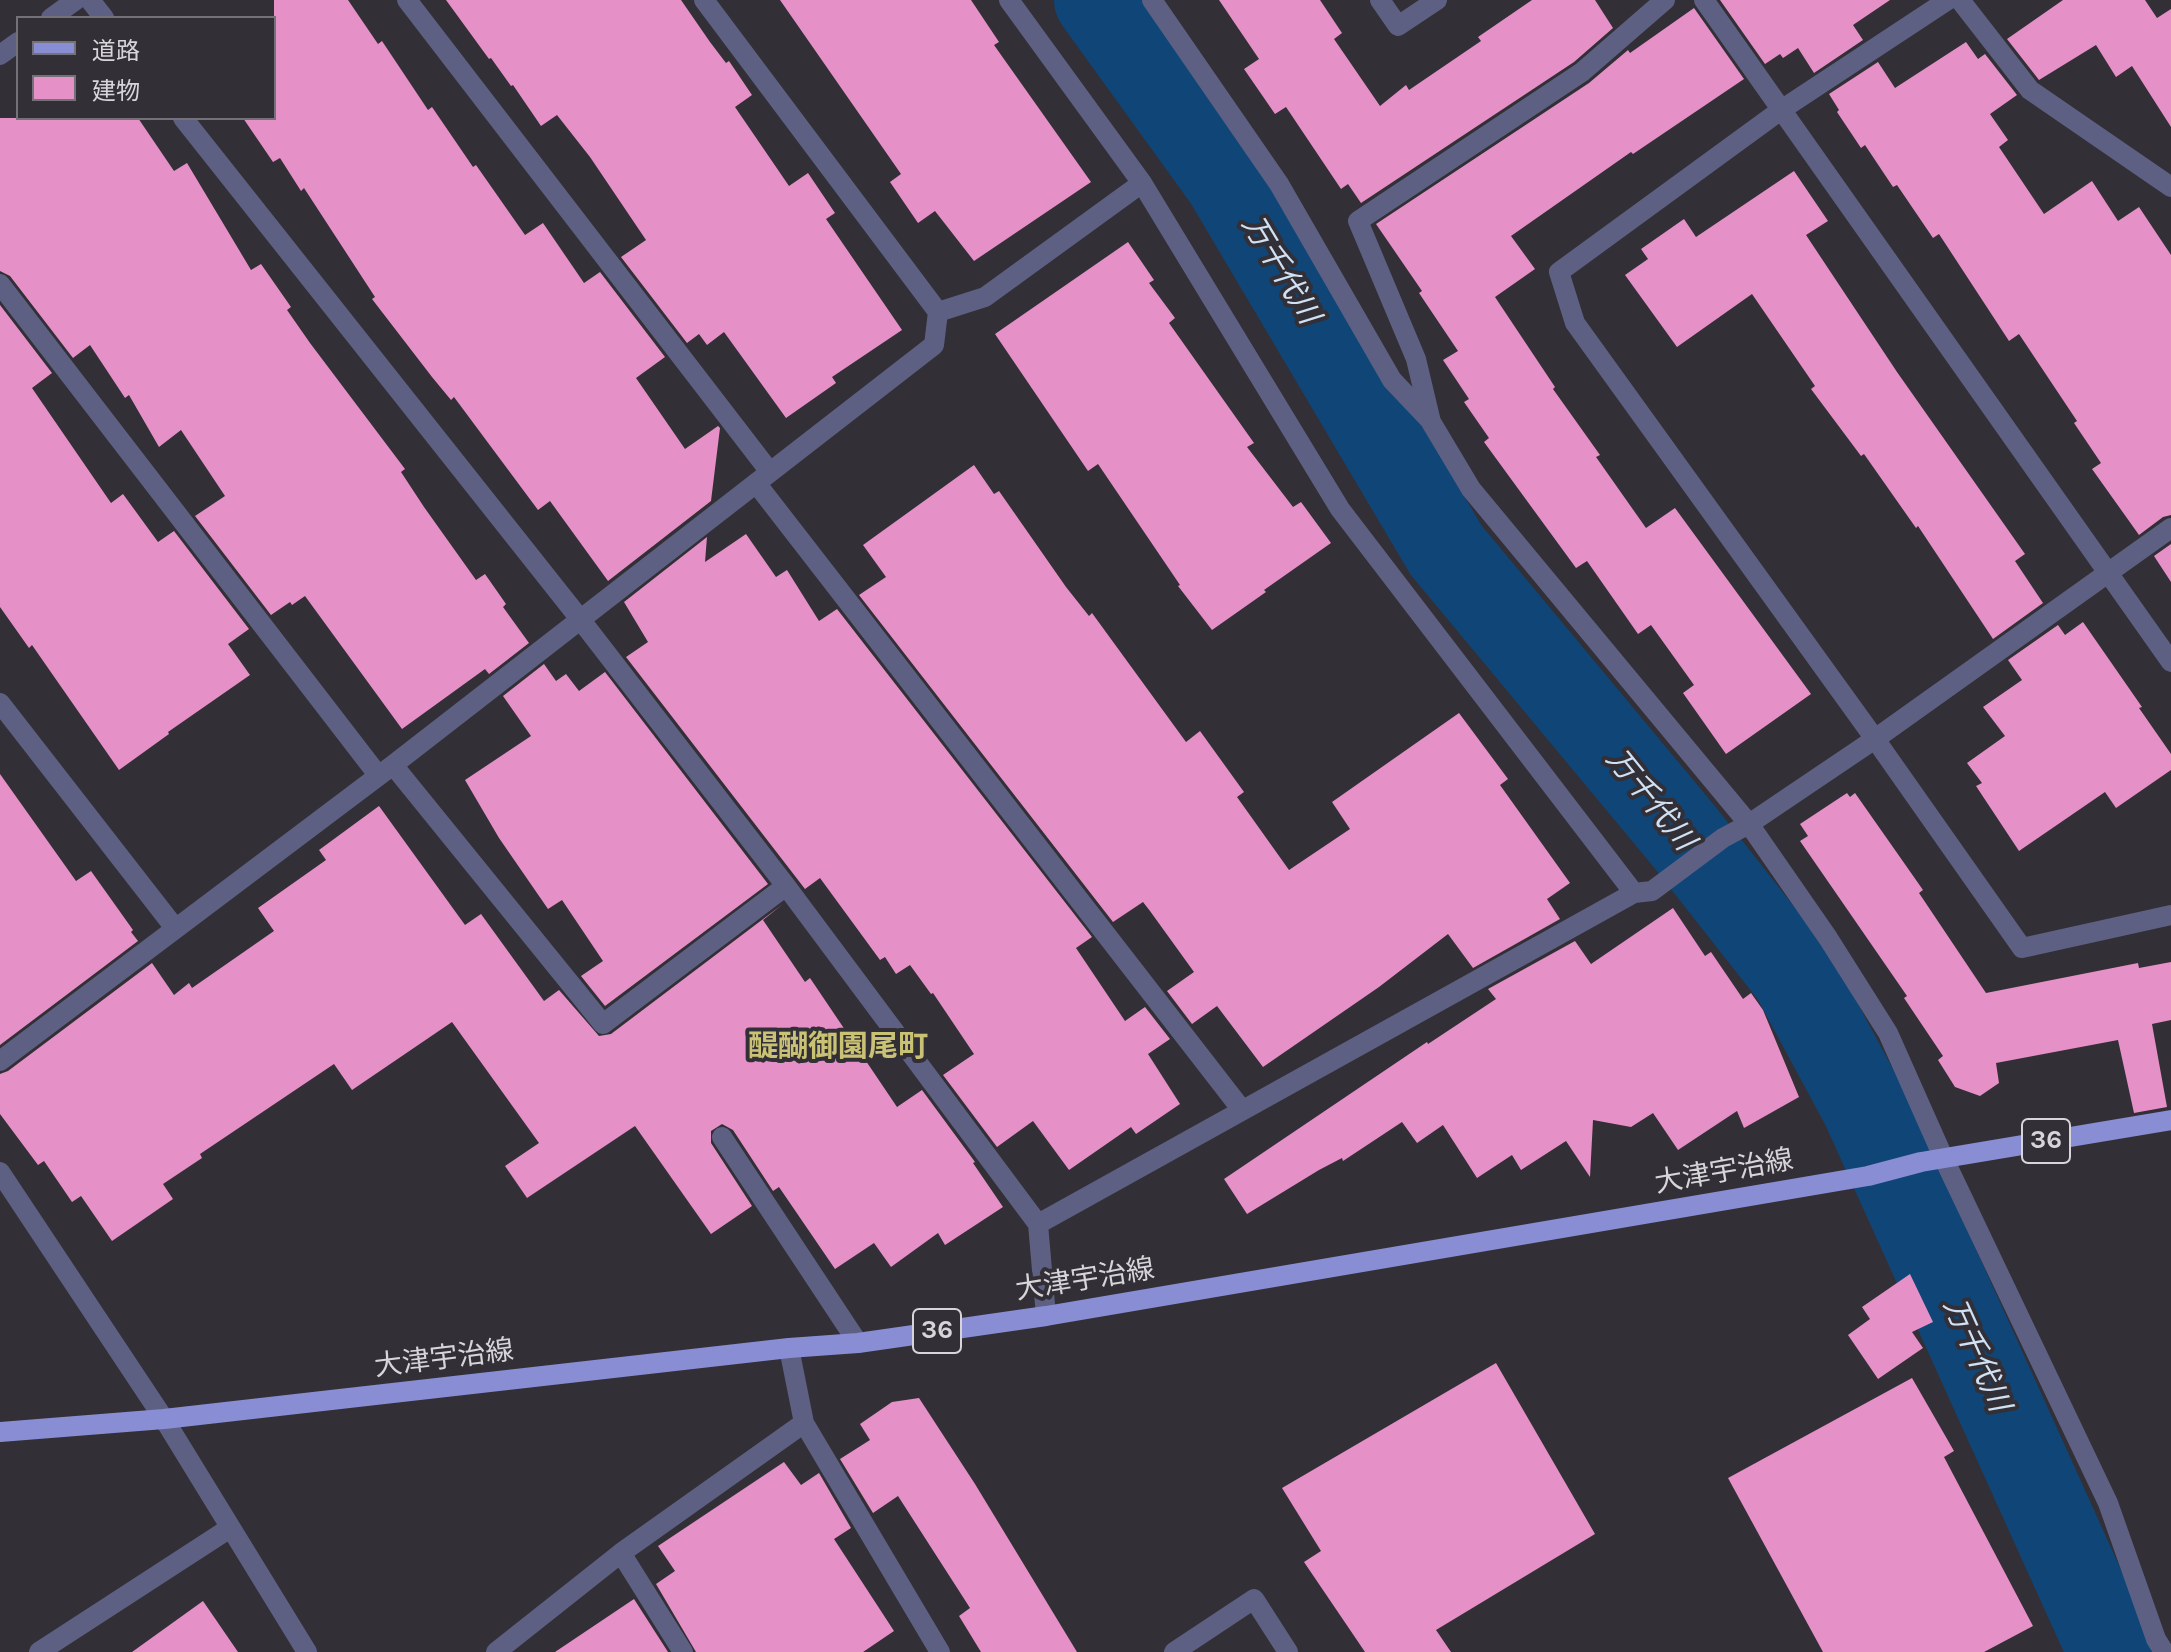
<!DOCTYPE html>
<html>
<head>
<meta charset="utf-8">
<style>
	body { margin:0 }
	#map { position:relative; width:2171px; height:1652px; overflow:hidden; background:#332f36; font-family:Karla,"Noto Sans JP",sans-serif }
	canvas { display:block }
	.legend { position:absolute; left:16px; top:16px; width:260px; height:104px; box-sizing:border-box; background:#332f36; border:2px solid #757178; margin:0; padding:10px 14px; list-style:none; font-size:24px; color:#d8d5da }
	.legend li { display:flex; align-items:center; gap:16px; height:40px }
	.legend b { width:40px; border:2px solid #757178 }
</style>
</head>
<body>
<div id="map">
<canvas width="2171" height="1652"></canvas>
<ul class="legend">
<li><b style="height:10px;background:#898dd4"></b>道路</li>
<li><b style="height:22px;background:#e690c8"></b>建物</li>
</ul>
</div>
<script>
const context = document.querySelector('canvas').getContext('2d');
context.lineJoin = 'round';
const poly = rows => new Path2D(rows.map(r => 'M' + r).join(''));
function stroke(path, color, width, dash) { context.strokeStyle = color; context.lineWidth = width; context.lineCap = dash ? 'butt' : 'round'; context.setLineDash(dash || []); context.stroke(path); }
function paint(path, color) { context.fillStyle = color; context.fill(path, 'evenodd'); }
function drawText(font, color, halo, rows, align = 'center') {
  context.font = font + ' Karla,"Noto Sans JP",sans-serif'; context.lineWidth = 8; context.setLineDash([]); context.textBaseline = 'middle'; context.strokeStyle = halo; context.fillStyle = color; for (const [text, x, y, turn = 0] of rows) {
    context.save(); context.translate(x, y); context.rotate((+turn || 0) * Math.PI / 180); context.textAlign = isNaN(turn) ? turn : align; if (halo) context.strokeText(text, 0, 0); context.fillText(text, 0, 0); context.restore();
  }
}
stroke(poly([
	[1097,0,1227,180,1446,550,1683,835,1794,976,1864,1106,2111,1652]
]), '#0f4677', 86);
paint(poly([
	[274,0,348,0,378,44,382,41,428,110,432,107,473,167,476,165,525,235,543,223,584,283,600,272,665,357,636,378,685,449,718,426,720,428,711,501,608,581,550,501,538,510,454,397,451,400,432,377,372,299,375,297,304,188,301,191,280,158,273,162,243,118,274,118],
	[446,0,681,0,710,42,726,63,729,61,752,95,735,107,789,186,808,173,835,213,826,219,902,330,832,377,836,383,786,418,724,332,707,345,699,334,687,343,621,257,646,240,590,157,557,115,541,126,513,85,511,86,491,58,489,59],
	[780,0,971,0,999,42,994,45,1091,182,974,261,935,211,918,223,890,182,901,174],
	[1219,0,1320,0,1342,33,1334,39,1380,106,1406,85,1409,90,1481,41,1478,37,1532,0,1595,0,1613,28,1574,62,1361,203,1348,184,1341,189,1286,107,1275,114,1244,69,1259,59],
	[1720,0,1890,0,1853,25,1863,40,1814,73,1798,48,1783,58,1780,54,1765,64],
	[2063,0,2145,0,2157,18,2171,9,2171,127,2132,66,2116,77,2096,45,2039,80,2007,39],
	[1694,8,1744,79,1633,154,1631,152,1511,236,1535,269,1495,297,1555,387,1553,389,1600,455,1596,457,1646,528,1675,508,1811,694,1726,754,1683,693,1694,685,1651,625,1638,634,1587,561,1576,568,1484,442,1489,438,1464,402,1469,399,1443,360,1458,351,1419,293,1422,291,1376,224,1589,83,1628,50,1630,53],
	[1966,42,1978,59,1985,54,2017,95,1990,114,2008,140,1999,147,2044,214,2092,181,2118,221,2139,207,2171,255,2171,515,2163,517,2139,535,2092,469,2101,463,2074,423,2077,421,2019,334,2009,341,1939,234,1933,238,1897,185,1893,187,1865,145,1861,148,1837,112,1839,110,1829,94,1878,62,1895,88],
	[0,118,138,118,174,171,187,163,251,270,261,264,291,307,287,310,310,343,405,469,401,472,424,507,476,580,485,574,506,604,503,607,529,643,489,674,485,669,402,729,305,596,292,605,290,602,271,615,195,516,225,496,181,430,159,447,129,395,125,398,90,345,73,358,10,276,0,271],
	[1794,171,1828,221,1806,235,1897,372,2025,554,2015,561,2043,603,1993,639,1918,526,1916,528,1864,454,1861,456,1811,389,1815,386,1752,294,1677,347,1625,275,1648,259,1641,249,1684,219,1696,237],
	[1128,242,1154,280,1149,283,1175,318,1169,323,1254,443,1247,447,1293,507,1301,502,1331,543,1264,590,1266,592,1212,630,1178,586,1180,585,1098,464,1088,471,995,334],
	[0,305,52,373,32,388,111,503,123,494,158,542,174,531,249,629,228,644,250,675,168,732,169,734,119,770,32,645,29,648,0,607],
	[974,465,994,494,999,491,1066,587,1089,616,1092,613,1186,742,1200,731,1244,792,1237,797,1289,870,1350,829,1332,802,1459,713,1508,779,1500,785,1570,883,1547,899,1560,919,1473,968,1448,934,1379,987,1263,1067,1217,1006,1192,1024,1167,991,1194,972,1150,911,1143,902,1113,922,859,595,886,577,863,545],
	[746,534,776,577,787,570,819,621,837,609,1092,937,1076,948,1125,1021,1145,1007,1170,1039,1148,1054,1180,1104,1136,1134,1131,1127,1069,1170,1033,1121,997,1147,943,1075,974,1054,933,993,931,994,910,965,896,974,885,957,880,960,820,878,805,889,626,657,648,642,624,602,707,537,705,562],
	[2171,544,2171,582,2154,556],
	[2083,622,2142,707,2139,708,2171,754,2171,770,2116,808,2105,792,2019,851,1976,786,1982,783,1967,763,2005,736,1983,707,2022,680,2008,660,2058,625,2065,635],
	[544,664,556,681,566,674,579,691,605,672,768,884,605,1006,581,976,603,961,562,900,548,909,499,838,465,780,531,736,503,696],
	[0,774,76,881,91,871,133,930,131,932,138,941,0,1045],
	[1847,793,1850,797,1855,793,1902,860,1923,890,1919,893,1986,993,2138,963,2139,968,2171,962,2171,1020,2152,1024,2167,1107,2134,1113,2118,1040,1996,1063,1999,1083,1980,1096,1955,1087,1938,1060,1943,1056,1904,998,1907,996,1800,841,1808,836,1800,824],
	[379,806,465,925,481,914,544,1001,559,990,599,1036,611,1034,783,904,763,920,805,982,810,978,897,1107,922,1090,975,1162,973,1163,1003,1207,945,1245,938,1233,891,1267,874,1243,835,1269,779,1187,773,1191,733,1130,722,1124,711,1131,711,1143,752,1206,711,1234,635,1126,527,1198,505,1166,539,1143,452,1022,352,1090,334,1064,200,1154,202,1158,163,1184,173,1199,112,1241,81,1196,72,1202,44,1161,38,1165,0,1114,0,1074,8,1071,152,963,174,995,189,983,192,988,274,931,258,908,326,860,319,850],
	[1673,908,1705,956,1711,952,1743,999,1751,993,1763,1010,1799,1097,1744,1128,1737,1111,1678,1150,1653,1113,1631,1127,1593,1120,1590,1177,1566,1141,1521,1170,1512,1155,1477,1178,1443,1125,1417,1143,1402,1122,1343,1161,1342,1158,1319,1170,1247,1214,1224,1179,1427,1042,1428,1044,1496,999,1488,989,1575,941,1591,964],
	[1910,1274,1933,1322,1912,1332,1923,1348,1878,1379,1848,1335,1870,1319,1862,1307],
	[1496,1363,1595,1534,1436,1630,1451,1652,1365,1652,1304,1562,1321,1551,1282,1488],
	[1912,1378,1954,1451,1944,1457,2033,1626,1984,1652,1823,1652,1728,1478],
	[919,1398,975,1484,1077,1652,981,1652,959,1616,970,1608,898,1496,873,1513,840,1459,870,1440,860,1424,892,1402],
	[784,1462,801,1485,819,1473,851,1528,834,1539,894,1631,863,1652,696,1652,656,1584,675,1571,658,1546],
	[634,1599,668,1652,555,1652],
	[203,1601,238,1652,132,1652]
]), '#e690c8');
stroke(poly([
	[90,0,104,18],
	[407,0,770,472],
	[704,0,938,312],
	[1009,0,1142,183,1340,509,1634,893],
	[1152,0,1279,184,1392,380,1429,419],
	[1380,0,1398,26,1437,0],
	[1665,0,1582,72,1358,221,1416,359,1431,422,1471,489,1749,824,1828,938,1888,1033,1944,1159,2108,1503,2156,1639,2164,1652],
	[1704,0,2171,662],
	[1948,0,1781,110,1559,272,1575,323,1875,739,2022,948,2171,915],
	[1960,0,2030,90,2171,187],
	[51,18,76,0],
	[0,55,18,42],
	[183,118,580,619,786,886,1038,1224],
	[0,284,378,775],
	[756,483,1242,1110],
	[0,703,175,928],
	[393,765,603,1024,786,886],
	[0,1061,393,765,934,345,938,312,985,297,1142,183],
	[722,1137,858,1343],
	[0,1172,164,1419,307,1652],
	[1046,1316,1038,1224,1634,893,1652,891,1723,838,1749,824,1875,739,2171,528],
	[789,1348,804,1423,940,1652],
	[621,1553,683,1652],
	[39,1652,230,1528],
	[496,1652,621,1553,804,1423],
	[1174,1652,1254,1599,1288,1652]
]), '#5d6083', 20);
stroke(poly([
	[0,1432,164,1419,789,1348,858,1343,1046,1316,1868,1176,1921,1162,2171,1120]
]), '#898dd4', 20);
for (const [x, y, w] of [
	[2046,1141,48],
	[937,1331,48]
]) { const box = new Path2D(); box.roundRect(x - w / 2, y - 22, w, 44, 6); context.fillStyle = '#332f36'; context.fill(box); stroke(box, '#d8d5da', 2); }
drawText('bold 26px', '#d8d5da', null, [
	["36",2046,1141],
	["36",937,1331]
]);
drawText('28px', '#d8d5da', '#332f36', [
	["大津宇治線",1724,1172,-10],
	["大津宇治線",1085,1280,-9],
	["大津宇治線",444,1359,-7]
]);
drawText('italic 30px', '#d0e1f3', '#332f36', [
	["万千代川",1280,270,59],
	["万千代川",1650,800,51],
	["万千代川",1976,1355,66]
]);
drawText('bold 30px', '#c9c173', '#332f36', [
	["醍醐御園尾町",838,1047]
]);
</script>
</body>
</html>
